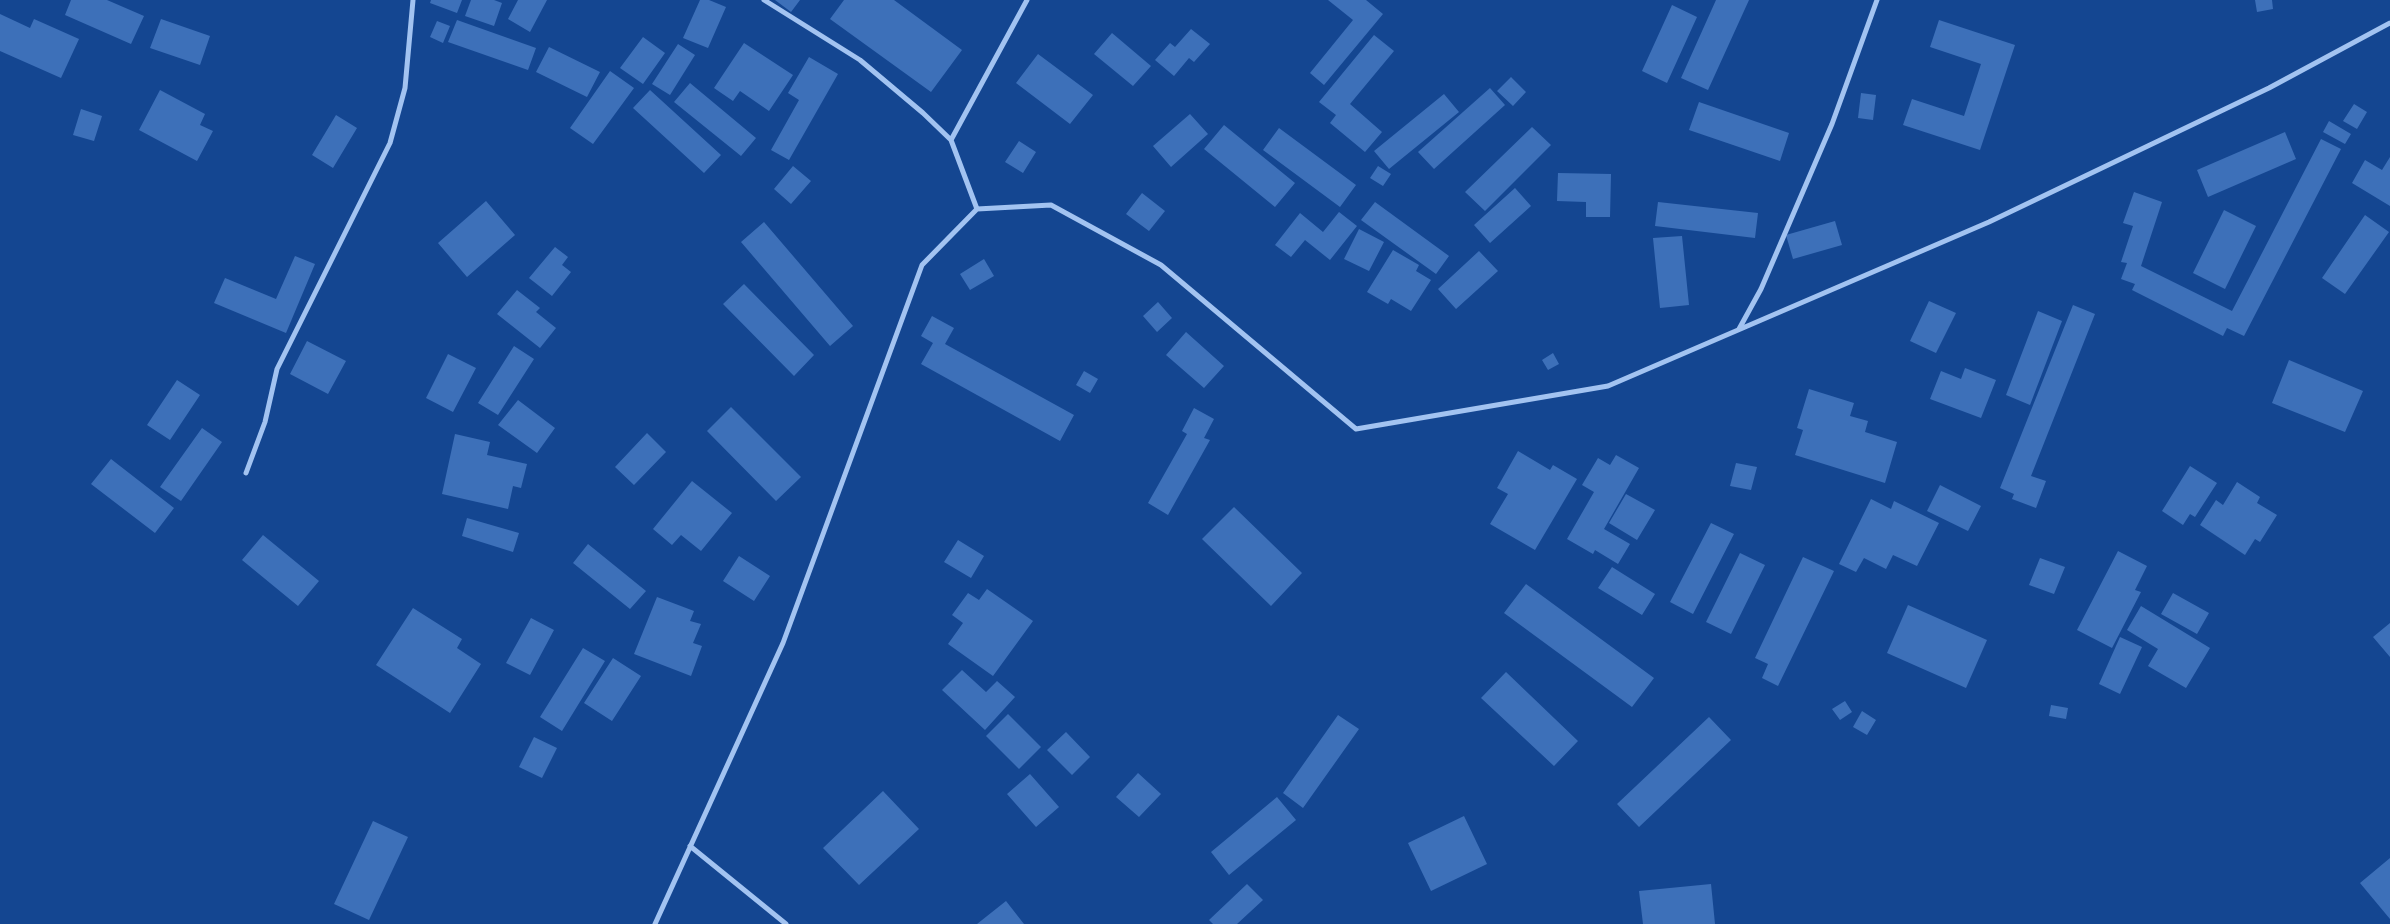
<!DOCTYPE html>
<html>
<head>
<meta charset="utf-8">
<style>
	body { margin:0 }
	canvas { display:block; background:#144691 }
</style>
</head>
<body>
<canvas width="2390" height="924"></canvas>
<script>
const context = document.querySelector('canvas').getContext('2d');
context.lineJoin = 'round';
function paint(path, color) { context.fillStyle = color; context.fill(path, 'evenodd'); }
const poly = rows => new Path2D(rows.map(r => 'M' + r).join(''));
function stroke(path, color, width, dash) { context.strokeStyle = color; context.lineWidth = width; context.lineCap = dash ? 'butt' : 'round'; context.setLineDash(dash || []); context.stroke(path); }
paint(poly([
	[71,0,107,0,144,16,131,44,65,15],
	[431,0,462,0,457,13,430,3],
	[471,0,494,0,502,3,494,26,465,16],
	[518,0,547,0,530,32,508,19],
	[700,0,709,0,726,7,708,48,683,38],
	[775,0,800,0,791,12],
	[844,0,894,0,962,50,931,92,830,19],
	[1328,0,1366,0,1383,14,1324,85,1310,73,1353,20],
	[1716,0,1749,0,1708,90,1681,78],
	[2255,0,2272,0,2273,9,2257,12],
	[1672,5,1697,17,1667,83,1642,71],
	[0,14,30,28,34,19,79,39,61,78,0,51],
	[161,19,210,36,200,65,150,48],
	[457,20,536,48,528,70,448,42],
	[1939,20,2015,45,1980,150,1903,125,1912,99,1964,116,1981,64,1930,47],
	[437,21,450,26,443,43,430,37],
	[1191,29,1210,44,1194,62,1189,58,1174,76,1155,60,1170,43,1175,47],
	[1112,33,1151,66,1133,86,1094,54],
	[1374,35,1394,51,1350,104,1382,132,1365,152,1330,123,1336,115,1319,102],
	[643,37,665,53,643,84,620,68],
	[744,43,793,75,769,111,740,91,733,101,714,88],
	[678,44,695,55,670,95,652,84],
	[549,47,600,72,587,97,536,72],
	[1038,54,1093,95,1070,124,1016,83],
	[809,57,838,74,789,160,771,150,799,100,788,93],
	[610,71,634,88,593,144,570,128],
	[1511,77,1526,92,1513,106,1497,91],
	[690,83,756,138,741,156,674,102],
	[1490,88,1505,105,1434,169,1418,152],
	[160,90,205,114,200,125,213,131,197,161,139,130],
	[650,90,721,155,704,173,633,108],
	[1861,93,1876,95,1873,120,1858,118],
	[1444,94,1459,112,1389,169,1374,151],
	[1699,102,1789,133,1780,161,1689,130],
	[2354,104,2367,112,2357,129,2343,121],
	[81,109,102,116,94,141,73,135],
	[1190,114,1208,134,1171,167,1153,146],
	[336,115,357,128,333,168,312,155],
	[2329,121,2351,134,2345,144,2323,132],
	[1224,125,1295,183,1275,207,1204,149],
	[1532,127,1551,145,1485,211,1465,192],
	[1279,128,1356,185,1340,207,1263,150],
	[2285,132,2296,159,2208,197,2197,170],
	[2321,139,2341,149,2244,336,2227,328,2223,336,2132,290,2135,284,2121,279,2127,263,2121,262,2133,226,2123,223,2134,192,2162,202,2141,266,2232,311],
	[1019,141,1036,152,1023,173,1005,162],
	[2390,157,2390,206,2352,183,2365,160,2382,170],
	[793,166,811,181,791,204,774,189],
	[1378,166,1391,174,1383,186,1370,178],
	[1558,173,1611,174,1610,217,1586,217,1586,202,1557,201],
	[1515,188,1531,206,1490,243,1474,225],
	[1142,193,1165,211,1149,231,1126,214],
	[486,201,515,235,467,277,438,243],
	[1375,202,1449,256,1436,274,1361,220],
	[1658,202,1758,213,1755,238,1655,226],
	[2224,210,2256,226,2225,289,2193,273],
	[1339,212,1357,226,1330,260,1305,240,1291,257,1275,245,1300,213,1323,232],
	[2365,215,2389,232,2345,294,2322,278],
	[1835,221,1842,245,1793,259,1786,235],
	[764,222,853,326,830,346,741,242],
	[1359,229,1384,242,1369,271,1344,259],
	[1682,236,1689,305,1660,308,1653,238],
	[555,247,568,257,562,265,571,272,552,296,529,278],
	[1393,250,1419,265,1416,271,1431,280,1411,311,1391,299,1388,304,1367,292],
	[1479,251,1498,271,1456,309,1438,289],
	[295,256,315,264,286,333,214,303,225,278,276,299],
	[984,259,994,276,970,290,960,274],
	[744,284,814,355,794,376,723,304],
	[517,290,540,308,536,312,556,328,540,348,497,314],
	[1929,301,1956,313,1936,353,1910,341],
	[1158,302,1172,318,1157,332,1143,316],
	[2073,305,2095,314,2031,476,2046,481,2036,508,2012,499,2014,494,2000,488],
	[2038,311,2062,321,2030,405,2006,395],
	[932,316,954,328,945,344,1074,415,1060,441,921,364,933,343,921,336],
	[1186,332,1224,366,1204,388,1166,355],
	[307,341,346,361,328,394,290,374],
	[514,346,534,359,498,415,478,403],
	[1553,353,1559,364,1548,370,1542,360],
	[448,354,476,368,453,412,426,398],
	[2289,360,2363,391,2345,432,2272,403],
	[1965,368,1996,380,1981,418,1930,399,1941,371,1961,379],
	[1084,371,1098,379,1090,393,1076,385],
	[177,380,200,395,170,440,147,425],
	[1809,389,1854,403,1850,416,1868,421,1865,432,1897,442,1885,483,1795,455,1803,430,1797,428],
	[518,400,555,428,537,453,498,425],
	[731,407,801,477,776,501,707,431],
	[1194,408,1214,419,1204,438,1210,440,1168,515,1148,503,1187,434,1182,431],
	[202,428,222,442,181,501,160,487],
	[647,433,666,452,634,485,615,467],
	[455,434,490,442,487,455,527,464,521,488,513,486,508,509,442,494],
	[1518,451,1550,470,1553,465,1577,479,1535,550,1490,524,1508,494,1497,488],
	[1616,455,1639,468,1604,529,1630,544,1618,564,1595,550,1593,554,1567,539,1594,492,1582,485,1598,458,1610,465],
	[111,459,174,508,155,533,91,484],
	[1736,463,1757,467,1751,490,1730,486],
	[2190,466,2217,483,2195,517,2190,514,2183,525,2162,511],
	[692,481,732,513,701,551,681,535,672,545,653,529],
	[2237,482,2260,497,2257,503,2277,515,2260,542,2255,539,2245,555,2200,525,2216,500,2223,505],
	[1940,485,1981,506,1968,531,1927,511],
	[1626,494,1655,510,1637,540,1609,523],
	[1871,499,1891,509,1894,501,1939,523,1917,566,1893,555,1886,569,1864,558,1856,572,1839,564],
	[1234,507,1302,573,1271,606,1202,539],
	[467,518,519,533,513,552,462,536],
	[1711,523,1734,534,1693,614,1670,602],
	[263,535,319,581,298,606,242,560],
	[958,540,984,556,971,578,944,562],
	[588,544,646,591,630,609,573,563],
	[2118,551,2147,566,2135,590,2141,592,2112,648,2077,630],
	[1740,553,1765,565,1731,634,1706,622],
	[739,556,770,576,754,601,723,581],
	[1803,557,1834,571,1778,686,1762,678,1768,664,1755,658],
	[2040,558,2065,567,2054,594,2029,585],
	[1612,567,1655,594,1642,615,1598,588],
	[1526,584,1654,678,1632,707,1504,613],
	[987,589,1033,621,993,676,948,644,963,623,952,615,968,593,979,600],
	[2173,593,2209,613,2197,634,2161,614],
	[657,597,694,611,690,621,701,624,693,643,702,646,691,676,634,654],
	[1908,605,1987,640,1966,688,1887,653],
	[2141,606,2210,648,2186,688,2148,666,2158,649,2127,630],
	[413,608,462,639,457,648,481,664,450,713,376,665],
	[531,618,554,630,530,675,506,663],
	[2390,623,2390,657,2373,637],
	[2120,637,2142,647,2120,694,2099,684],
	[583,648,605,661,562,731,540,717],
	[613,658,641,676,612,721,584,703],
	[962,670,986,692,997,681,1015,697,985,730,942,690],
	[1506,672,1578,741,1554,766,1481,698],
	[1845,701,1852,712,1840,720,1832,709],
	[2051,705,2068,708,2066,719,2049,716],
	[1862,711,1876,720,1867,735,1853,727],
	[1008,714,1041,747,1019,769,986,736],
	[1338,715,1359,729,1303,808,1283,793],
	[1709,717,1731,740,1639,827,1617,804],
	[1066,732,1090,757,1072,775,1047,750],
	[534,737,557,748,542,778,519,767],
	[1138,773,1161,794,1139,817,1116,797],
	[1030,774,1059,807,1036,827,1007,794],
	[883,791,919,829,859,885,823,848],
	[1277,797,1296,820,1229,875,1211,852],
	[1464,816,1487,864,1431,891,1408,843],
	[373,821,408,837,369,920,334,904],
	[2390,858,2390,919,2360,883],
	[1247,884,1263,900,1237,924,1213,924,1209,920],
	[1711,884,1715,924,1643,924,1639,891],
	[1006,901,1024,924,977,924]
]), '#3d70b9');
stroke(poly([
	[764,0,860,60,923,113,951,140,977,209],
	[951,140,1027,0],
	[1739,329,1761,289,1832,124,1877,0],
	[246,473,265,422,277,369,390,143,405,88,413,0],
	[690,846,786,924],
	[655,924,783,643,922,265,977,209,1051,205,1161,265,1356,429,1608,386,1989,222,2269,88,2390,23]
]), '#a2c3f1', 5);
</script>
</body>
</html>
